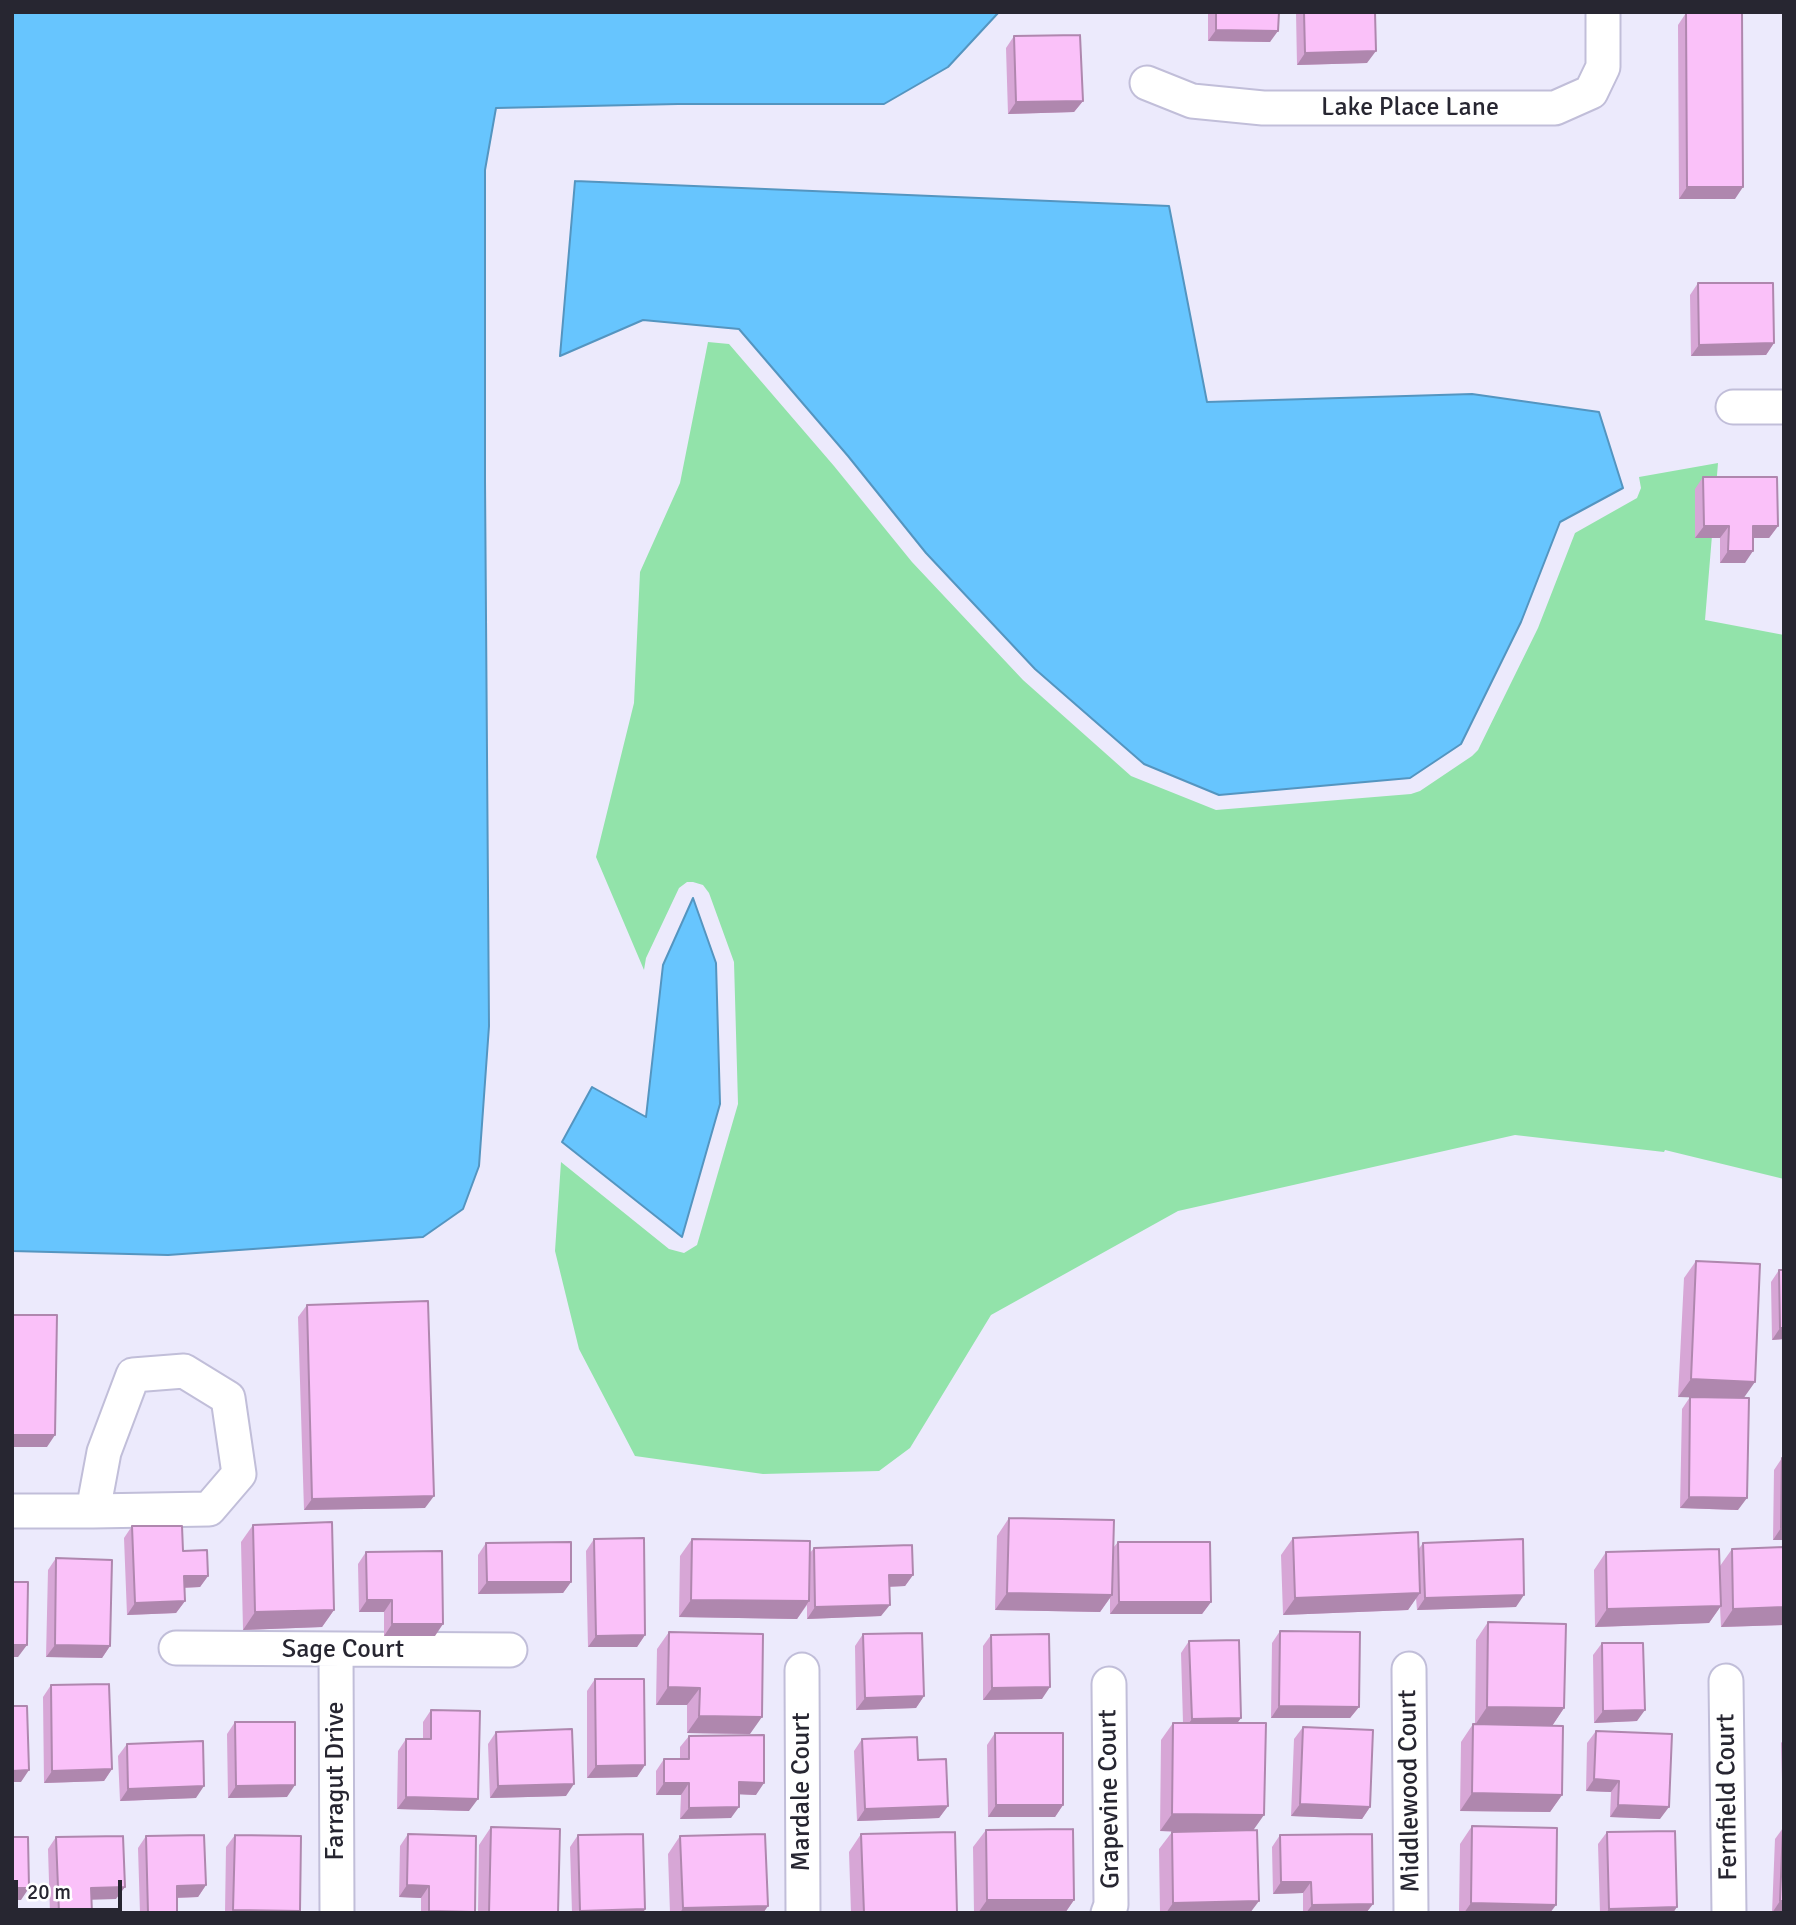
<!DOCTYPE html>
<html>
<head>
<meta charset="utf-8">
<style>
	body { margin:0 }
	#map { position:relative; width:1796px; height:1925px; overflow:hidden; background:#eceafc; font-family:Signika,sans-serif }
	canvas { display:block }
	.frame { position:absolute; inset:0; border:14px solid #272631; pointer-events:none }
	.scale { position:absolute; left:14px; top:1880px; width:108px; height:32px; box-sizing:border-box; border:4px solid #272631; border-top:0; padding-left:9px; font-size:21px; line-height:24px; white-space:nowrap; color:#272631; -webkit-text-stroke:5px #fff; paint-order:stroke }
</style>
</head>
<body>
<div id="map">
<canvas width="1796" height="1925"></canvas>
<div class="frame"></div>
<div class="scale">20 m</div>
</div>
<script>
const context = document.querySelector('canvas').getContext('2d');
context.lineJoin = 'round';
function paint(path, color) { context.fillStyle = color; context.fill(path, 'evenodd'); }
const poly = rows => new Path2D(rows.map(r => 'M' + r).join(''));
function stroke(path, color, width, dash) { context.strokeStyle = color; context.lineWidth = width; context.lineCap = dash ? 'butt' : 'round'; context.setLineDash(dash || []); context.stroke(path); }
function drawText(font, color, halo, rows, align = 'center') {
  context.font = font + ' Signika,sans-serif'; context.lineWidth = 5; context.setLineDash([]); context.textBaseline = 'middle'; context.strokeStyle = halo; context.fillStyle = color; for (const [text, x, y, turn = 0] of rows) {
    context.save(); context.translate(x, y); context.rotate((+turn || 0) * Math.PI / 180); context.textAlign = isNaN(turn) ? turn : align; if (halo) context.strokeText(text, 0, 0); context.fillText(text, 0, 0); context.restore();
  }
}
paint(poly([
	[708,342,729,344,834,466,912,562,1023,680,1131,776,1216,810,1411,794,1420,791,1472,756,1478,750,1538,628,1575,533,1637,498,1641,488,1639,477,1718,463,1705,620,1784,635,1784,1179,1665,1150,1664,1152,1515,1135,1178,1211,991,1315,910,1448,879,1471,763,1474,635,1456,579,1349,555,1251,561,1162,669,1249,684,1253,697,1245,738,1104,734,962,709,893,703,885,693,882,687,882,679,888,646,958,644,970,596,857,634,703,640,572,680,483]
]), '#92e3aa');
const water = poly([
	[12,12,999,12,948,67,884,104,678,104,496,108,485,170,485,481,489,1026,479,1166,463,1209,423,1237,168,1255,12,1251,12,12],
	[575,181,1169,206,1207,402,1472,394,1599,412,1623,488,1560,522,1521,622,1461,744,1410,778,1219,795,1144,764,1035,669,926,553,848,456,739,329,643,320,560,356,575,181],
	[693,898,716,963,720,1104,682,1237,562,1142,592,1087,646,1117,663,965,693,898]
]);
paint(water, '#67c5fe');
stroke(water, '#5495c0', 2);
const street = poly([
	[1147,83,1192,101,1263,108,1555,108,1591,92,1603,67,1603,12],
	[1733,407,1784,407],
	[12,1511,93,1511,209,1509,239,1474,228,1398,184,1371,133,1375,104,1452,93,1511],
	[176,1648,510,1650],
	[336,1650,337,1913],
	[1409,1669,1411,1913],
	[802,1670,803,1913],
	[1726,1681,1729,1913],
	[1108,1913,1111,1905,1109,1684]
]);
stroke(street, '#c1bed9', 37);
stroke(street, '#fff', 33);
paint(poly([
	[1208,12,1279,12,1270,42,1208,41],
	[1296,12,1375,12,1367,63,1297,65],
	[1686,13,1735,199,1679,199,1678,25],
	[1014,36,1083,101,1074,112,1008,114,1006,48],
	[1698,283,1774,343,1766,355,1691,356,1690,295],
	[1703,477,1778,526,1769,538,1753,538,1745,563,1720,563,1720,538,1695,538,1695,489],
	[1696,1261,1743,1398,1738,1510,1680,1508,1682,1409,1690,1397,1678,1397,1684,1278],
	[1779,1270,1784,1339,1772,1340,1771,1282],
	[307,1305,425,1508,304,1510,298,1317],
	[1782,1458,1784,1540,1773,1540,1774,1470],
	[1009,1518,1113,1548,1118,1542,1211,1602,1202,1614,1110,1614,1110,1598,1100,1612,995,1610,997,1536],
	[253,1525,334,1610,322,1627,243,1630,241,1542],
	[132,1526,183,1551,208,1576,200,1587,184,1588,185,1601,176,1613,127,1615,124,1538],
	[1293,1538,1418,1550,1423,1543,1516,1607,1417,1610,1416,1598,1408,1610,1283,1615,1281,1555],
	[594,1539,645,1635,637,1647,588,1647,586,1551],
	[692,1539,809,1554,814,1548,913,1575,905,1586,889,1587,881,1616,807,1619,807,1605,797,1619,679,1617,680,1556],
	[486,1543,571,1582,563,1593,478,1594,478,1555],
	[1784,1547,1784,1625,1721,1627,1720,1607,1709,1623,1595,1627,1594,1570,1606,1552,1720,1566,1732,1549],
	[366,1552,435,1636,384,1636,384,1612,359,1612,358,1564],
	[56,1558,110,1646,102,1658,46,1657,48,1570],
	[1488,1622,1564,1708,1552,1726,1562,1795,1550,1812,1460,1811,1461,1742,1473,1724,1475,1724,1476,1640],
	[1280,1631,1359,1707,1350,1718,1271,1718,1272,1643],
	[669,1632,750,1734,687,1733,687,1705,656,1705,657,1649],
	[863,1634,924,1696,916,1708,856,1710,855,1646],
	[991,1635,1042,1699,983,1700,983,1646],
	[1189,1641,1241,1718,1237,1723,1254,1830,1250,1913,1160,1913,1159,1849,1172,1832,1175,1832,1160,1831,1161,1740,1173,1723,1183,1723,1181,1653],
	[1602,1643,1637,1721,1594,1723,1593,1655],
	[1784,1654,1784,1720,1782,1720],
	[595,1679,645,1765,637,1777,587,1778,587,1691],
	[51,1685,112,1769,104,1781,44,1783,43,1697],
	[431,1710,469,1811,397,1809,398,1751,406,1739,423,1739,423,1722],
	[235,1722,287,1797,228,1798,227,1734],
	[1303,1727,1370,1807,1362,1819,1291,1816,1294,1739],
	[1596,1731,1660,1819,1610,1817,1611,1792,1586,1791,1587,1743],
	[496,1732,566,1796,490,1798,488,1744],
	[995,1733,1063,1805,1055,1817,988,1817,987,1745],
	[689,1736,756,1795,739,1794,731,1818,680,1819,681,1795,656,1795,656,1771,664,1759,680,1759,680,1747],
	[862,1739,918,1760,948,1806,939,1818,857,1821,854,1751],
	[1784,1739,1784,1818,1783,1818,1781,1743],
	[127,1744,196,1798,120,1801,118,1756],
	[1472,1826,1550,1913,1459,1913,1460,1844],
	[491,1827,558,1913,478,1913,479,1845],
	[1783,1828,1784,1913,1772,1913,1775,1839],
	[986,1830,1074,1900,1065,1913,974,1913,973,1847],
	[1607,1832,1673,1913,1600,1913,1598,1844],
	[408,1834,474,1913,421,1913,421,1898,399,1897,400,1846],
	[861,1834,957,1913,851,1913,849,1852],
	[235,1835,299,1913,225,1913,226,1847],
	[578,1835,645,1909,643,1913,572,1913,570,1847],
	[1280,1835,1373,1904,1366,1913,1303,1913,1303,1893,1273,1894,1272,1847],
	[146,1836,206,1885,198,1897,177,1898,176,1913,140,1913,138,1848],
	[680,1836,768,1906,763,1913,670,1913,668,1854],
	[56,1837,116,1899,92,1899,92,1913,50,1913,48,1849]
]), '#d7a6d6');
paint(poly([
	[1216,30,1278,31,1270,42,1208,41],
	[1376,51,1367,63,1297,65,1305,53],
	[1083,101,1074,112,1008,114,1016,102],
	[1687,187,1743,187,1735,199,1679,199],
	[1774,343,1766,355,1691,356,1699,345],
	[1704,526,1729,526,1720,538,1695,538],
	[1753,526,1778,526,1769,538,1745,538],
	[1728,551,1753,551,1745,563,1720,563],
	[1780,1328,1784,1328,1784,1339,1772,1340],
	[1691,1379,1755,1382,1743,1399,1678,1397],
	[12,1435,55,1435,47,1447,12,1447],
	[434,1496,425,1508,304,1510,312,1499],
	[1689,1497,1747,1498,1738,1510,1680,1508],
	[1781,1528,1784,1528,1784,1540,1773,1540],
	[889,1575,913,1575,905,1586,880,1587],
	[184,1576,208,1576,200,1587,175,1588],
	[487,1582,571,1582,563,1593,478,1594],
	[1007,1593,1112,1595,1100,1612,995,1610],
	[1420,1593,1408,1610,1283,1615,1295,1598],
	[1524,1595,1516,1607,1417,1610,1425,1598],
	[367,1600,392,1600,384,1612,359,1612],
	[691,1600,809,1601,797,1619,679,1617],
	[185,1601,176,1613,127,1615,135,1603],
	[1119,1602,1211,1602,1202,1614,1110,1614],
	[890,1605,881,1616,807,1619,815,1607],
	[1721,1606,1709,1623,1595,1627,1607,1609],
	[1784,1607,1784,1625,1721,1627,1733,1609],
	[334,1610,322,1627,243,1630,255,1612],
	[392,1624,443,1624,435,1636,384,1636],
	[645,1635,637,1647,588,1647,596,1636],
	[12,1645,27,1645,18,1657,12,1657],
	[55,1645,110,1646,102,1658,46,1657],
	[668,1687,700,1688,687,1705,656,1705],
	[1050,1687,1042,1699,983,1700,992,1688],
	[924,1696,916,1708,856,1710,865,1698],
	[1279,1706,1359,1707,1350,1718,1271,1718],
	[1487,1707,1564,1708,1552,1726,1475,1725],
	[1645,1710,1637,1721,1594,1723,1603,1711],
	[699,1716,762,1717,750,1734,687,1733],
	[1241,1718,1232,1730,1183,1731,1192,1719],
	[645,1765,637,1777,587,1778,596,1766],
	[112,1769,104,1781,44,1783,52,1771],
	[29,1770,21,1782,12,1782,12,1771],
	[1594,1779,1619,1781,1611,1792,1586,1791],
	[739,1782,764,1783,756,1795,731,1794],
	[664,1783,689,1783,681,1795,656,1795],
	[574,1784,566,1796,490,1798,498,1786],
	[295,1785,287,1797,228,1798,236,1786],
	[204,1786,196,1798,120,1801,128,1789],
	[1472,1793,1562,1795,1550,1812,1460,1811],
	[406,1797,478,1799,469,1811,397,1809],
	[1300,1804,1370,1807,1362,1819,1291,1816],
	[996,1805,1063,1805,1055,1817,988,1817],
	[1618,1805,1669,1807,1660,1819,1610,1817],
	[948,1806,939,1818,857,1821,865,1809],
	[739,1807,731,1818,680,1819,689,1808],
	[1172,1814,1264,1815,1252,1832,1160,1831],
	[1281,1882,1311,1882,1303,1893,1273,1894],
	[206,1885,198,1897,169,1898,177,1886],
	[407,1885,429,1886,421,1898,399,1897],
	[125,1887,116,1899,83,1900,91,1888],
	[12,1888,29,1888,21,1900,12,1900],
	[987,1900,1074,1900,1065,1913,978,1913],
	[1259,1901,1250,1913,1166,1913,1173,1903],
	[1780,1901,1784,1901,1784,1913,1772,1913],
	[1471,1903,1556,1905,1550,1913,1464,1913],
	[1373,1904,1366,1913,1306,1913,1312,1905],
	[768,1906,763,1913,680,1913,683,1908],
	[1677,1907,1673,1913,1606,1913,1609,1909],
	[645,1909,643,1913,579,1913,580,1911],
	[233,1910,300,1911,299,1913,231,1913],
	[429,1911,475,1912,474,1913,428,1913]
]), '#af87ae');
const building = poly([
	[1216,12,1279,12,1278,31,1216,30,1216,12],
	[1304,12,1375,12,1376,51,1305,53,1304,12],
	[1742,12,1743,187,1687,187,1686,13,1742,12],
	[1080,35,1083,101,1016,102,1014,36,1080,35],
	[1698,283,1773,283,1774,343,1699,345,1698,283],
	[1703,477,1777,477,1778,526,1753,526,1753,551,1728,551,1729,526,1704,526,1703,477],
	[1696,1261,1760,1264,1755,1382,1691,1379,1696,1261],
	[1779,1270,1784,1270,1784,1328,1780,1328,1779,1270],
	[428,1301,434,1496,312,1499,307,1305,428,1301],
	[12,1315,57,1315,55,1435,12,1435,12,1315],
	[1690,1397,1749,1398,1747,1498,1689,1497,1690,1397],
	[1782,1458,1784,1458,1784,1528,1781,1528,1782,1458],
	[1009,1518,1114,1520,1112,1595,1007,1593,1009,1518],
	[332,1522,334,1610,255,1612,253,1525,332,1522],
	[132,1526,182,1526,183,1551,207,1550,208,1576,184,1576,185,1601,135,1603,132,1526],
	[1418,1532,1420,1593,1295,1598,1293,1538,1418,1532],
	[644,1538,645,1635,596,1636,594,1539,644,1538],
	[692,1539,810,1541,809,1601,691,1600,692,1539],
	[1523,1539,1524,1595,1425,1598,1423,1543,1523,1539],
	[571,1542,571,1582,487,1582,486,1543,571,1542],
	[1118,1542,1210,1542,1211,1602,1119,1602,1118,1542],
	[912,1545,913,1575,889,1575,890,1605,815,1607,814,1548,912,1545],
	[1784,1547,1784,1607,1733,1609,1732,1549,1784,1547],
	[1719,1549,1721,1606,1607,1609,1606,1552,1719,1549],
	[442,1551,443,1624,392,1624,392,1600,367,1600,366,1552,442,1551],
	[56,1558,112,1560,110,1646,55,1645,56,1558],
	[12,1582,28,1582,27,1645,12,1645,12,1582],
	[1488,1622,1566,1624,1564,1708,1487,1707,1488,1622],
	[1280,1631,1360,1632,1359,1707,1279,1706,1280,1631],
	[669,1632,763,1634,762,1717,699,1716,700,1688,668,1687,669,1632],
	[922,1633,924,1696,865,1698,863,1634,922,1633],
	[1049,1634,1050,1687,992,1688,991,1635,1049,1634],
	[1239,1640,1241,1718,1192,1719,1189,1641,1239,1640],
	[1602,1643,1643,1643,1645,1710,1603,1711,1602,1643],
	[595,1679,644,1679,645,1765,596,1766,595,1679],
	[109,1684,112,1769,52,1771,51,1685,109,1684],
	[12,1706,27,1706,29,1770,12,1771,12,1706],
	[431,1710,480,1711,478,1799,406,1797,406,1739,431,1739,431,1710],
	[235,1722,295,1722,295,1785,236,1786,235,1722],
	[1173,1723,1266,1723,1264,1815,1172,1814,1173,1723],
	[1473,1724,1563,1726,1562,1795,1472,1793,1473,1724],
	[1303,1727,1373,1730,1370,1807,1300,1804,1303,1727],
	[572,1729,574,1784,498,1786,496,1732,572,1729],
	[1596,1731,1672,1734,1669,1807,1618,1805,1619,1781,1594,1779,1596,1731],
	[995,1733,1063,1733,1063,1805,996,1805,995,1733],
	[764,1735,764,1783,739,1782,739,1807,689,1808,689,1783,664,1783,664,1759,689,1759,689,1736,764,1735],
	[917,1737,918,1760,946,1759,948,1806,865,1809,862,1739,917,1737],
	[203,1741,204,1786,128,1789,127,1744,203,1741],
	[1472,1826,1557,1828,1556,1905,1471,1903,1472,1826],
	[491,1827,560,1829,558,1913,489,1913,491,1827],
	[1783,1828,1784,1828,1784,1901,1780,1901,1783,1828],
	[1073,1829,1074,1900,987,1900,986,1830,1073,1829],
	[1257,1830,1259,1901,1173,1903,1172,1832,1257,1830],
	[1675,1831,1677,1907,1609,1909,1607,1832,1675,1831],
	[955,1832,957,1913,864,1913,861,1834,955,1832],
	[408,1834,476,1836,475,1912,429,1911,429,1886,407,1885,408,1834],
	[643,1834,645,1909,580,1911,578,1835,643,1834],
	[765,1834,768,1906,683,1908,680,1836,765,1834],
	[1372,1834,1373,1904,1312,1905,1311,1882,1281,1882,1280,1835,1372,1834],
	[204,1835,206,1885,177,1886,177,1912,148,1913,146,1836,204,1835],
	[235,1835,301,1836,300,1911,233,1910,235,1835],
	[123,1836,125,1887,91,1888,92,1913,59,1913,56,1837,123,1836],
	[12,1837,28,1837,29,1888,12,1888,12,1837]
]);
paint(building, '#fac1f9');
stroke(building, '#af87ae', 2);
drawText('26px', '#272631', '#fff', [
	["Lake Place Lane",1410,108],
	["Sage Court",343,1650],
	["Farragut Drive",336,1781,-90],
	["Middlewood Court",1410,1791,-91],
	["Mardale Court",802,1792,-90],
	["Fernfield Court",1728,1797,-91],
	["Grapevine Court",1110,1799,-91]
]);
</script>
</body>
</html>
